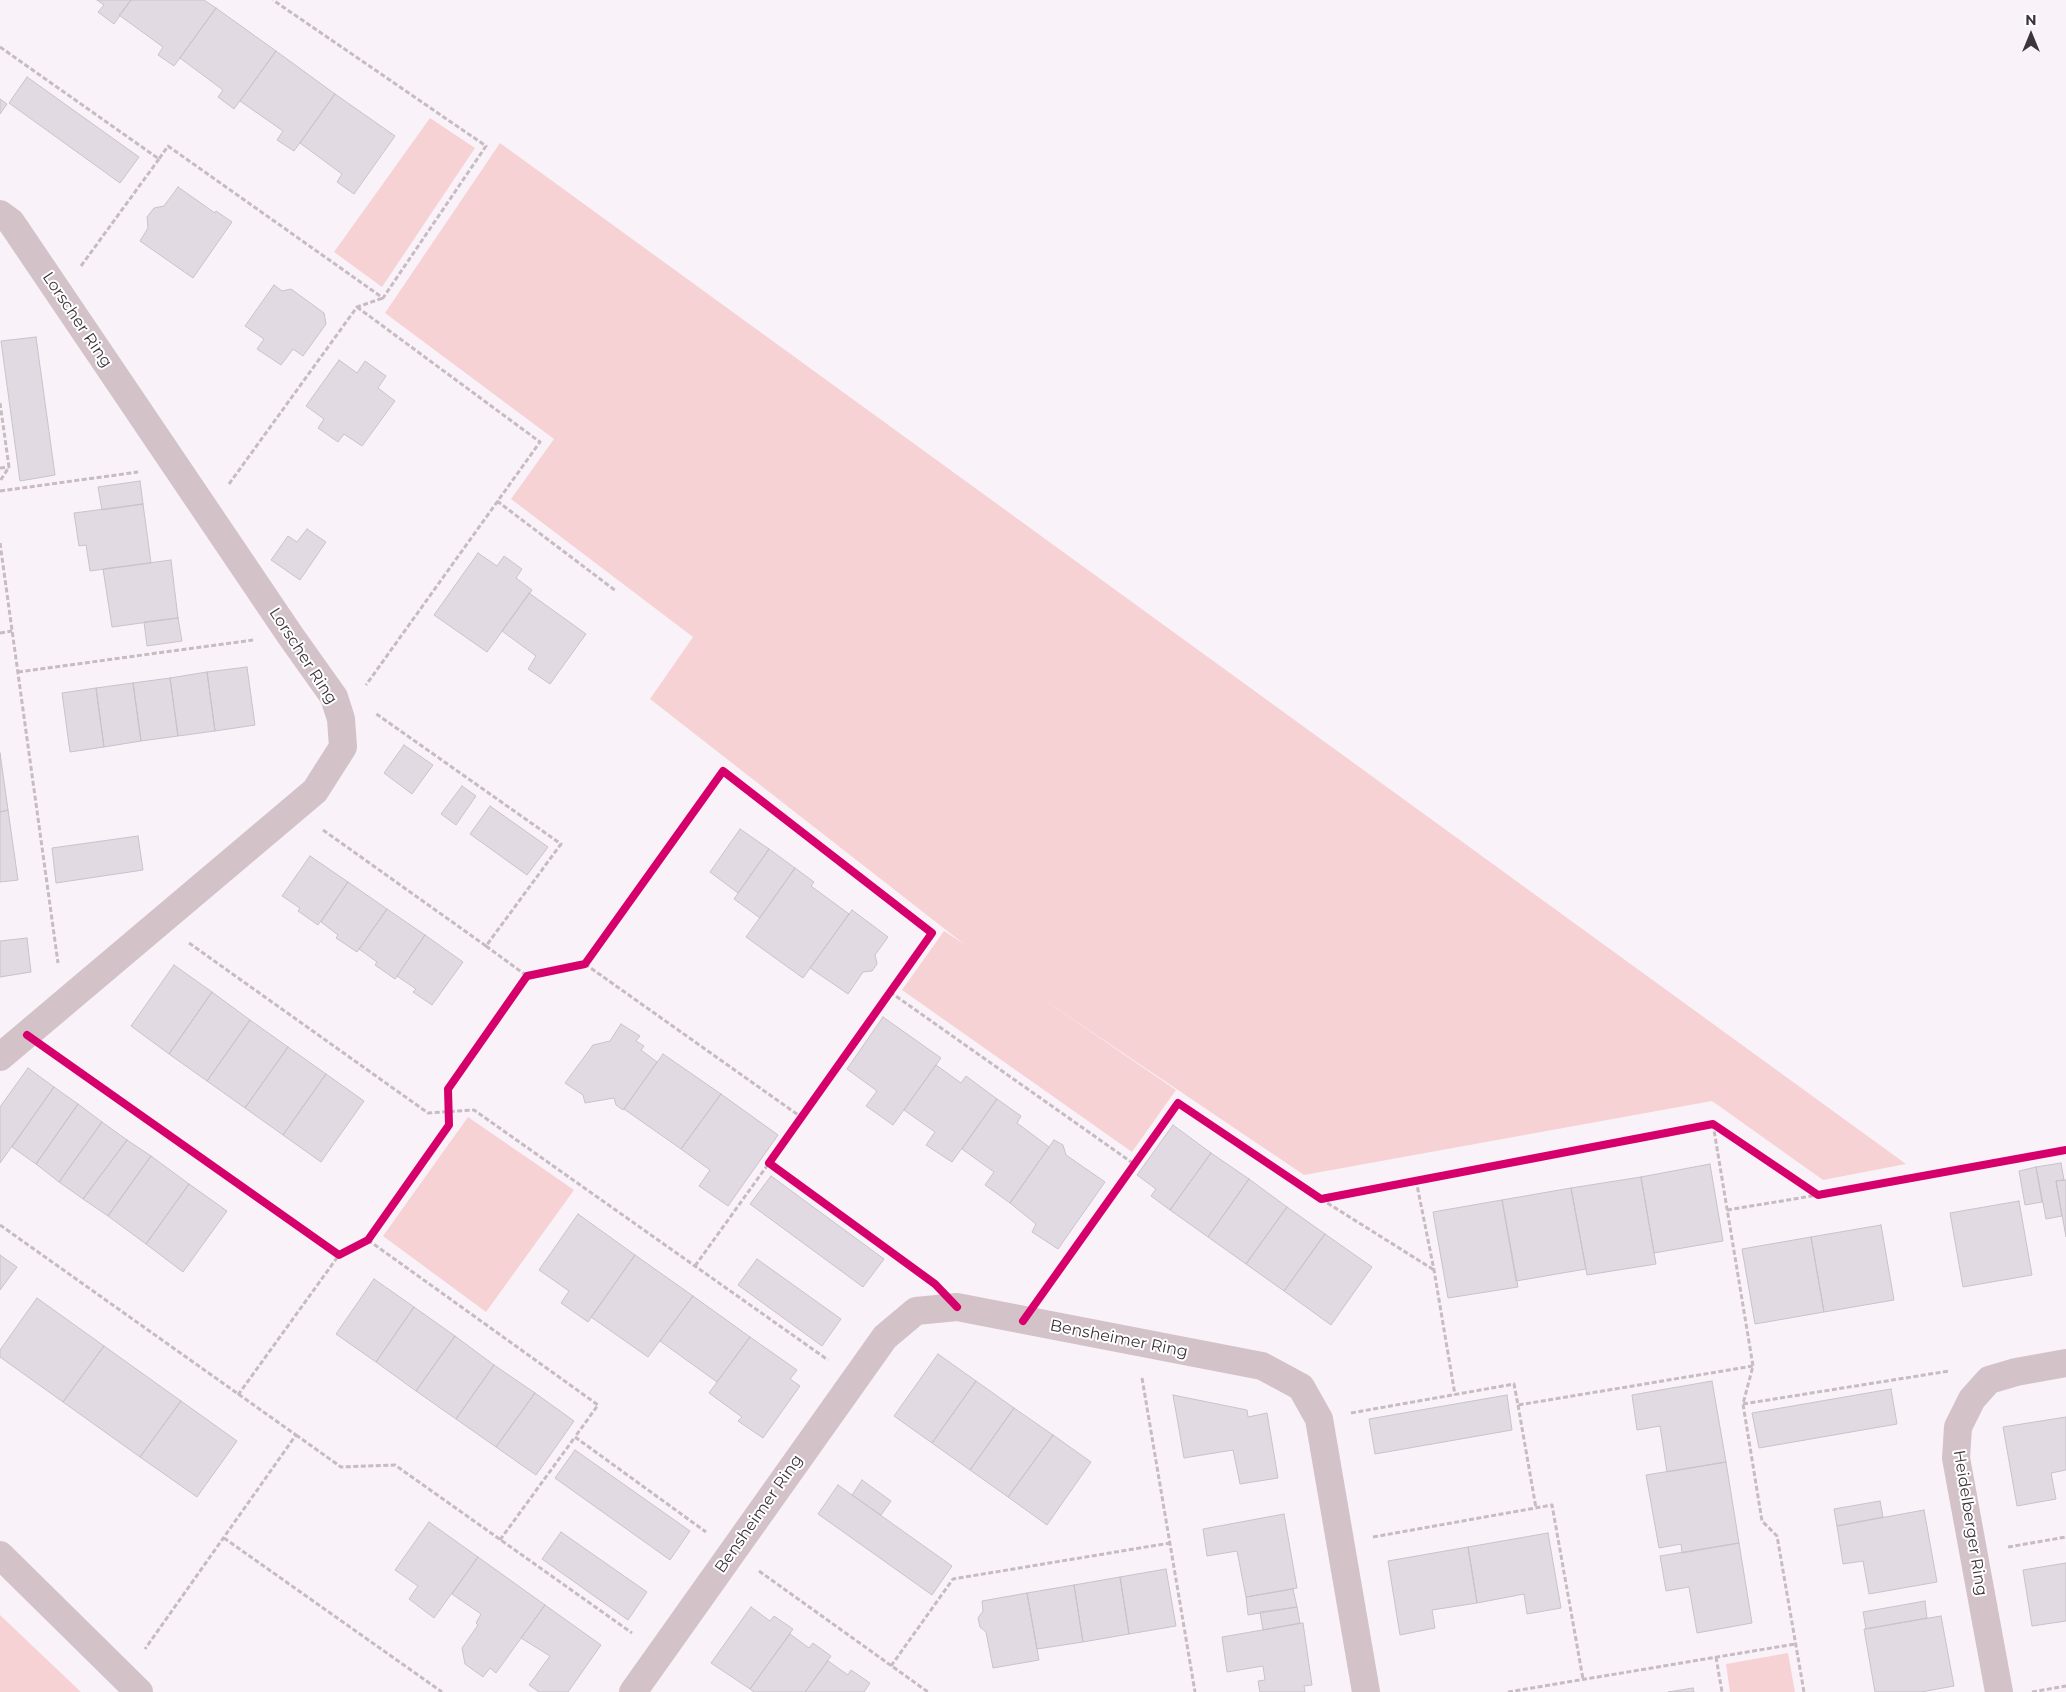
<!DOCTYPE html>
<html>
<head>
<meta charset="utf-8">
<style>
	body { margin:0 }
	#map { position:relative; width:2066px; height:1692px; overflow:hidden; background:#faf2f9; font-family:Montserrat,sans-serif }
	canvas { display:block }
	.north { position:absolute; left:2006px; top:10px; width:50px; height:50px; -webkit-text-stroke:4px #fff; paint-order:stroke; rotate:0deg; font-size:14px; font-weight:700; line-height:20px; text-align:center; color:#3d343c }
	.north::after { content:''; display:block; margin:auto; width:18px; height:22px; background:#3d343c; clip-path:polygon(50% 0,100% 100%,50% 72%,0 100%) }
</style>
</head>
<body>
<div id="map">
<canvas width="2066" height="1692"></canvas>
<div class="north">N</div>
</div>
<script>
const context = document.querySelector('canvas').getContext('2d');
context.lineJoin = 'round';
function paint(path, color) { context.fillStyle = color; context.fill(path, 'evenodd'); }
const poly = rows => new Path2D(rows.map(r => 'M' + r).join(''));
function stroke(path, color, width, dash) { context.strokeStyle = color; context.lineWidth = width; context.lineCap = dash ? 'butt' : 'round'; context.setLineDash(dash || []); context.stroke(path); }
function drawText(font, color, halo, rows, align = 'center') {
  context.font = font + ' Montserrat,sans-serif'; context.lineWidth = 4; context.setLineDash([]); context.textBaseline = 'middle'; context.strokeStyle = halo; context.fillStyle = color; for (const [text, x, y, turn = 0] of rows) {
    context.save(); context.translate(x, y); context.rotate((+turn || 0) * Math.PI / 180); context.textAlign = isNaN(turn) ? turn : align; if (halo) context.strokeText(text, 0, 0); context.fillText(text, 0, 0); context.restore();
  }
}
paint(poly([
	[430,118,475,148,382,287,334,252],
	[500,143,1906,1164,1823,1180,1712,1101,1304,1175,1040,997,1176,1090,1132,1152,902,990,944,931,964,944,650,699,693,637,511,499,554,439,385,313],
	[468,1117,574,1190,486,1312,383,1236],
	[0,1615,81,1692,0,1692],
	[1788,1653,1795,1692,1730,1692,1726,1664]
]), '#f7d2d5');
const building = poly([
	[97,0,131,0,114,24,98,12,104,5,97,0],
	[131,0,204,0,216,8,174,66,158,55,163,47,119,15,131,0],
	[216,8,276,51,234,109,218,97,223,90,180,58,216,8],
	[276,51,335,94,294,151,277,140,283,131,240,101,276,51],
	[27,77,139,157,120,183,9,103,27,77],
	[335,94,395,136,354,194,337,182,342,174,300,143,335,94],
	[0,99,7,104,0,114,0,99],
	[178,187,215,213,216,211,232,222,193,278,140,241,148,228,147,217,154,208,164,206,178,187],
	[274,285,282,291,291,289,324,313,326,324,303,356,293,349,281,365,257,349,264,339,245,326,274,285],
	[36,337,55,475,20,481,1,341,36,337],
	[339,360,357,373,365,361,386,376,378,388,395,401,362,446,344,434,338,442,318,428,324,419,306,406,339,360],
	[140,481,143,504,102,510,98,487,140,481],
	[143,504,151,563,90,571,86,545,79,546,74,513,143,504],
	[307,529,326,542,300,580,271,560,288,536,297,542,307,529],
	[478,553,497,566,504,556,522,569,516,578,532,590,487,652,434,615,478,553],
	[171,560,178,618,112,627,103,569,171,560],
	[529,593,586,634,550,684,528,669,536,656,502,631,529,593],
	[178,618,182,641,147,646,144,622,178,618],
	[247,667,255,725,215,731,207,672,247,667],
	[207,672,215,731,178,736,170,678,207,672],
	[170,678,178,736,141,741,133,683,170,678],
	[133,683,141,741,104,747,96,688,133,683],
	[96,688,104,747,70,752,62,693,96,688],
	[404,745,433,765,412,794,384,773,404,745],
	[0,753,8,810,0,812,0,753],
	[462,786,476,796,456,825,441,814,462,786],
	[490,806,548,847,527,875,470,834,490,806],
	[8,810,18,880,0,882,0,812,8,810],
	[740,829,769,849,738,893,710,872,740,829],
	[138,836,143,870,56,883,52,848,138,836],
	[769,849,795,868,760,918,734,899,769,849],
	[310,856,348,882,318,925,298,911,300,908,282,896,310,856],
	[795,868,814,882,811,886,849,914,803,978,746,937,795,868],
	[348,882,387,909,357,952,336,938,338,935,321,922,348,882],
	[387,909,425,935,395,979,375,965,377,962,359,949,387,909],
	[852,910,888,937,875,955,877,964,872,971,863,972,848,994,810,968,852,910],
	[425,935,463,962,432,1005,413,992,416,989,397,976,425,935],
	[27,938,31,972,0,977,0,941,27,938],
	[174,965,212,992,169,1054,131,1026,174,965],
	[212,992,250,1020,207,1081,169,1054,212,992],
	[883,1017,941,1058,893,1125,866,1106,877,1091,847,1069,883,1017],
	[250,1020,288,1047,245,1108,207,1081,250,1020],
	[621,1024,640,1036,636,1041,644,1046,641,1050,657,1062,623,1110,616,1105,614,1098,585,1103,583,1095,565,1083,593,1045,610,1041,621,1024],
	[288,1047,326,1074,283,1135,245,1108,288,1047],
	[663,1054,721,1094,681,1149,624,1109,663,1054],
	[936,1065,961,1083,966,1076,997,1099,952,1162,926,1145,935,1132,904,1110,936,1065],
	[28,1068,54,1087,0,1163,0,1107,28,1068],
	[326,1074,364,1101,321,1162,283,1135,326,1074],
	[54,1087,78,1104,36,1164,12,1147,54,1087],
	[721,1094,778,1135,728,1206,699,1186,710,1170,681,1149,721,1094],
	[997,1099,1021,1116,1017,1123,1049,1147,1010,1203,985,1185,994,1172,962,1149,997,1099],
	[78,1104,102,1122,59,1182,36,1164,78,1104],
	[102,1122,127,1140,83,1199,59,1182,102,1122],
	[1173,1125,1211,1153,1170,1210,1151,1196,1156,1189,1137,1175,1173,1125],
	[127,1140,151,1156,108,1216,83,1199,127,1140],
	[1054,1140,1063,1145,1066,1155,1105,1182,1058,1249,1032,1232,1036,1224,1010,1203,1054,1140],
	[1211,1153,1249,1179,1208,1237,1170,1210,1211,1153],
	[151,1156,189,1184,146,1244,108,1216,151,1156],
	[2061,1163,2064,1180,2056,1181,2062,1216,2046,1219,2036,1167,2061,1163],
	[1710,1164,1723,1241,1654,1253,1641,1177,1710,1164],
	[2036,1167,2042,1202,2025,1205,2019,1171,2036,1167],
	[771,1176,884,1259,863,1287,750,1204,771,1176],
	[1641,1177,1656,1264,1587,1275,1571,1188,1641,1177],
	[1249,1179,1287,1207,1246,1264,1208,1237,1249,1179],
	[2064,1180,2066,1180,2066,1237,2056,1181,2064,1180],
	[189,1184,227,1211,183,1272,146,1244,189,1184],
	[1571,1188,1586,1269,1516,1281,1502,1200,1571,1188],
	[1502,1200,1518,1287,1448,1298,1433,1212,1502,1200],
	[2019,1201,2032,1275,1963,1287,1950,1213,2019,1201],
	[1287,1207,1325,1234,1284,1291,1246,1264,1287,1207],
	[578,1214,635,1255,588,1322,561,1303,569,1291,539,1270,578,1214],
	[1881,1225,1894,1300,1824,1312,1811,1237,1881,1225],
	[1325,1234,1372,1267,1331,1325,1284,1291,1325,1234],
	[1811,1237,1824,1312,1755,1324,1742,1249,1811,1237],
	[0,1255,17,1267,0,1290,0,1255],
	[635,1255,693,1296,648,1357,591,1317,635,1255],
	[757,1259,841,1319,822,1346,738,1285,757,1259],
	[374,1279,414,1307,376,1362,336,1334,374,1279],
	[693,1296,750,1337,717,1382,660,1341,693,1296],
	[37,1298,104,1346,63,1402,0,1357,0,1350,37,1298],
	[414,1307,455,1336,416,1391,376,1362,414,1307],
	[455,1336,494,1365,456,1419,416,1391,455,1336],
	[750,1337,797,1370,790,1379,800,1386,763,1438,738,1421,742,1417,709,1393,750,1337],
	[104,1346,181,1401,140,1457,63,1402,104,1346],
	[938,1354,976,1381,932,1443,894,1416,938,1354],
	[494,1365,535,1393,496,1447,456,1419,494,1365],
	[976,1381,1014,1408,970,1470,932,1443,976,1381],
	[1712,1381,1726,1462,1667,1472,1660,1426,1637,1430,1632,1395,1712,1381],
	[1891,1389,1897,1424,1759,1448,1752,1413,1891,1389],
	[535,1393,574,1421,536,1475,496,1447,535,1393],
	[1173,1395,1247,1410,1248,1417,1267,1413,1278,1478,1240,1484,1233,1450,1184,1458,1173,1395],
	[1507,1395,1512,1430,1375,1454,1369,1419,1507,1395],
	[181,1401,237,1441,197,1497,140,1457,181,1401],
	[1014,1408,1053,1435,1008,1497,970,1470,1014,1408],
	[2066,1417,2066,1470,2051,1473,2056,1499,2017,1506,2003,1427,2066,1417],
	[1053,1435,1091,1462,1047,1525,1008,1497,1053,1435],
	[575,1450,690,1531,670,1560,555,1478,575,1450],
	[1726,1462,1739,1543,1682,1553,1681,1544,1659,1548,1646,1475,1726,1462],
	[862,1480,891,1501,881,1515,852,1495,862,1480],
	[838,1485,952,1566,932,1595,818,1514,838,1485],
	[1880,1501,1883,1517,1837,1526,1834,1509,1880,1501],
	[1924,1510,1937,1582,1869,1594,1863,1561,1843,1564,1837,1526,1924,1510],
	[1284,1514,1297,1588,1246,1597,1237,1551,1207,1556,1203,1529,1284,1514],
	[429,1522,478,1557,434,1618,409,1599,418,1586,395,1570,429,1522],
	[561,1532,647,1592,628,1620,542,1559,561,1532],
	[1548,1533,1561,1608,1527,1614,1524,1594,1477,1603,1468,1547,1548,1533],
	[1739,1543,1752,1623,1697,1633,1689,1587,1666,1591,1660,1556,1739,1543],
	[1468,1547,1477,1603,1432,1610,1435,1628,1400,1635,1388,1561,1468,1547],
	[478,1557,545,1605,496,1673,490,1668,483,1677,465,1664,462,1648,478,1625,476,1623,481,1614,452,1594,478,1557],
	[2066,1563,2066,1621,2032,1626,2023,1570,2066,1563],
	[1166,1569,1176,1626,1129,1634,1120,1577,1166,1569],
	[1120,1577,1129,1634,1083,1642,1074,1585,1120,1577],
	[1074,1585,1083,1642,1037,1649,1027,1593,1074,1585],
	[1293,1589,1297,1607,1248,1615,1246,1597,1293,1589],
	[1027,1593,1039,1660,993,1668,986,1632,980,1627,978,1618,983,1611,982,1601,1027,1593],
	[1925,1601,1927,1618,1866,1629,1863,1612,1925,1601],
	[545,1605,601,1645,568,1692,539,1692,529,1685,550,1656,521,1638,545,1605],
	[751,1607,770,1621,774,1616,793,1629,750,1689,711,1663,751,1607],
	[1297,1607,1300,1623,1263,1630,1260,1612,1297,1607],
	[1941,1616,1954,1686,1921,1692,1875,1692,1864,1629,1941,1616],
	[1303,1623,1312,1685,1304,1686,1305,1692,1260,1692,1258,1681,1265,1680,1263,1666,1227,1672,1222,1637,1303,1623],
	[790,1634,809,1648,813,1643,831,1656,805,1692,754,1692,750,1689,790,1634],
	[828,1661,848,1675,851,1670,870,1683,864,1692,805,1692,828,1661],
	[1693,1688,1694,1692,1668,1692,1693,1688]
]);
paint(building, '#e1dae3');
stroke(building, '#c8c2ca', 1);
stroke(poly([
	[0,47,159,159,168,146,383,298,486,146,273,0],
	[81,266,159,159],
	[357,307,540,442,366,685],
	[0,403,9,467,0,481],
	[0,468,9,467],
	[229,484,357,307,383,298],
	[0,491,138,472],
	[497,501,616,591],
	[0,543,58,963],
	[0,633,12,631],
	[18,672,253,640],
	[323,830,486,946,561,844,375,713],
	[189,943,428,1113,474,1110,828,1360],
	[486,946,527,976],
	[585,964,801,1117],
	[890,992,1134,1164],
	[1713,1124,1753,1366,1743,1404,1762,1521,1777,1536,1804,1692],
	[1416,1180,1434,1270,1455,1395],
	[1321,1199,1434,1270],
	[1727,1210,1818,1195],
	[0,1225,296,1435,145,1649],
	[368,1240,598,1405,575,1437,706,1532],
	[695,1266,769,1163],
	[1142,1378,1195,1692],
	[238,1395,339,1255],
	[1743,1404,1949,1371],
	[1518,1405,1536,1508],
	[1351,1413,1514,1384,1518,1405,1753,1366],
	[296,1435,341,1467,395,1465,632,1633],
	[1373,1537,1552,1505,1583,1679],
	[224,1538,442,1692],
	[500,1540,575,1437],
	[2008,1547,2066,1537],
	[759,1571,928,1692],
	[1716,1657,1722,1692],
	[891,1666,953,1579,1170,1543],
	[1508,1692,1795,1644],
	[2032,1692,2066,1686]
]), '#c8bbc1', 3, [5, 2.5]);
stroke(poly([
	[0,214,11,222,290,635,334,697,341,719,343,747,315,791,0,1057],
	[0,1555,139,1692],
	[633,1692,885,1337,916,1311,957,1307,1262,1366,1301,1387,1319,1419,1366,1692],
	[1999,1692,1956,1458,1958,1427,1972,1399,1989,1380,2016,1372,2066,1363]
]), '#d4c2c9', 28);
stroke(poly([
	[27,1035,339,1255,368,1240,449,1125,448,1089,527,976,585,964,723,771,932,933,769,1163,935,1284,957,1307],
	[1023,1321,1178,1103,1321,1199,1713,1124,1818,1195,2066,1150]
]), '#d6006c', 8);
drawText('16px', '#3d343c', '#fff', [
	["Lorscher Ring",77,320,56],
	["Lorscher Ring",303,656,57],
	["Bensheimer Ring",1119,1339,11],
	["Bensheimer Ring",759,1514,-55],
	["Heidelberger Ring",1970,1523,81]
]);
</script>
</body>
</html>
